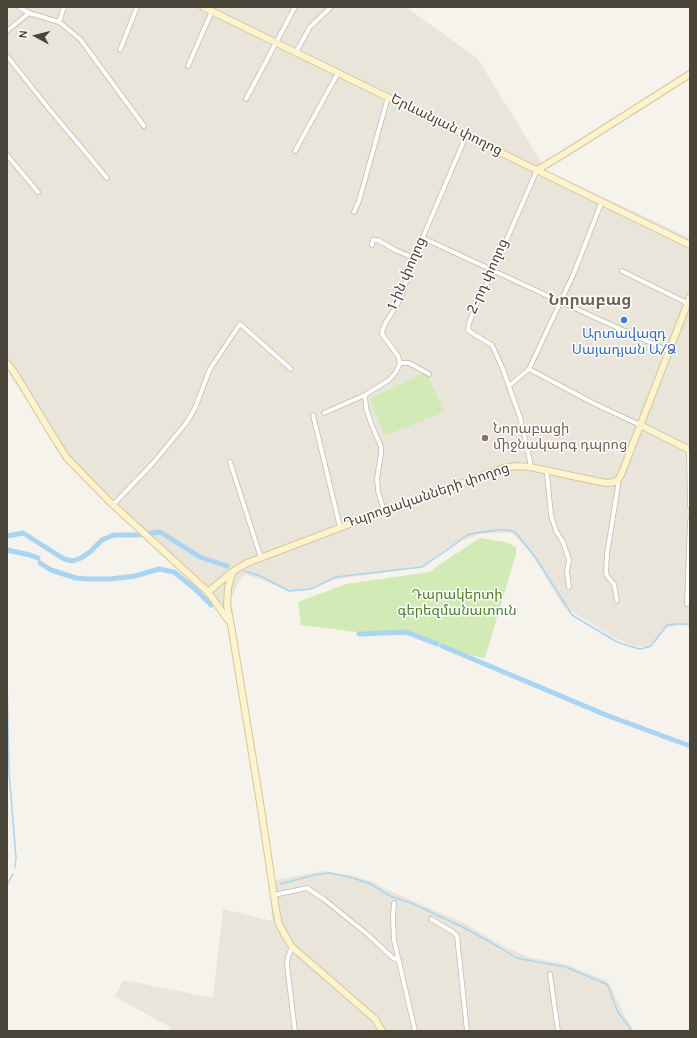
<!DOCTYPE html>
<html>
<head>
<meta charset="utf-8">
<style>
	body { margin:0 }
	#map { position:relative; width:697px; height:1038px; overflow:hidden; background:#f6f3ec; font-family:Overpass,sans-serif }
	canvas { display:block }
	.frame { position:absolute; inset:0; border:8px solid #4b4439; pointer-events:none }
	.north { position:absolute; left:16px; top:16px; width:40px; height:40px; -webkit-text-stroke:3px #fff; paint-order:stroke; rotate:277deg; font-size:11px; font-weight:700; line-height:16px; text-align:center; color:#4b4439 }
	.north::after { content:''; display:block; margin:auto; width:14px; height:18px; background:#4b4439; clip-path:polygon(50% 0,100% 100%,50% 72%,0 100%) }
</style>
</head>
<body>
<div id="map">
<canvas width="697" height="1038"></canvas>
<div class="frame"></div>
<div class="north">N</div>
</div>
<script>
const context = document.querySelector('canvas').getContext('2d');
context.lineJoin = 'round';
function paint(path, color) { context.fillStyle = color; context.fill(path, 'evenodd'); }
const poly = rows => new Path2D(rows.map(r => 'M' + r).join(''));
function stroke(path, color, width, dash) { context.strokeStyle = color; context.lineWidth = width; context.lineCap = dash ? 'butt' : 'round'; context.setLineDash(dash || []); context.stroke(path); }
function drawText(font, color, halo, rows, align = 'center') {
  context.font = font + ' Overpass,"Noto Sans Armenian",sans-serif'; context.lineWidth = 3; context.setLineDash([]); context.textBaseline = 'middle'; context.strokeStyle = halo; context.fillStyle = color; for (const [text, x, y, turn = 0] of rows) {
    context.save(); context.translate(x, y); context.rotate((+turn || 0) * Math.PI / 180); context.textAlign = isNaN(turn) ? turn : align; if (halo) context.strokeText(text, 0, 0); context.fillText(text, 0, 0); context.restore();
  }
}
paint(poly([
	[7,7,406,7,478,59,546,170,690,238,690,626,681,625,667,628,648,647,633,646,613,637,563,606,542,571,528,550,512,533,495,533,480,534,461,541,423,567,332,580,309,590,292,591,245,574,238,583,231,600,234,621,228,624,218,608,199,588,148,541,76,471,50,437,7,369],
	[322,871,355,876,373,882,390,891,464,923,503,946,528,957,565,964,608,981,625,1016,634,1031,169,1031,170,1027,115,997,123,980,213,998,223,909,272,921,270,881]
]), '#eae5da');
paint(poly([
	[426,372,444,412,384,436,370,399],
	[480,538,505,542,516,547,516,554,485,658,462,653,420,635,404,630,356,632,301,625,298,602,346,584,429,572,454,555]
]), '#d2eab5');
stroke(poly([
	[245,571,260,576,289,591,311,589,336,577,422,567,447,550,467,535,476,533,499,530,508,530,512,531,516,533,536,558,572,615,617,642,639,649,645,648,651,646,667,625,674,624,690,624],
	[7,676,9,772,16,858,15,867],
	[280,884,314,875,330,873,353,878,371,884,390,896,411,903,463,927,504,950,516,958,566,967,606,984,609,988,614,1003,618,1012,632,1031],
	[7,885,13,874],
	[7,1029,7,1031]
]), '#a9d4f2', 1.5);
stroke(poly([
	[7,536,23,533,64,559,73,561,81,558,90,552,102,540,114,535,137,535,160,532,200,557,227,566],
	[7,550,30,555,38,558],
	[40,563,51,570,76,578,89,579,110,579,135,576,159,569,174,572,194,588,211,605],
	[359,634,406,632,437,644],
	[442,646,606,715,690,746]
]), '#a9d4f2', 5);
const minor = poly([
	[19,7,29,13,59,22,80,39,144,126],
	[59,22,64,7],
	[7,31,29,13],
	[120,50,137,7],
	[296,52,310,27,331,7],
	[7,56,50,110,107,178],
	[188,66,212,11],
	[246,99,295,7],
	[295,151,338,73],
	[7,155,38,192],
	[354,212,359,201,388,97],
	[423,238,561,302,669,351],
	[372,245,373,240,378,240,395,250,414,258],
	[622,271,687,303],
	[400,363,409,363,429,374],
	[529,369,593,403,640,425],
	[509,386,529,369,574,273,602,201],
	[324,413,365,395],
	[313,415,340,527],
	[689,449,690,506],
	[230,462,261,558],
	[530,467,530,461,520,417,502,367,492,345,475,335,468,330,469,323,476,305,493,271,537,170],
	[547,470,547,474,551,515,556,531,563,542,569,560,567,572,569,587],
	[113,505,153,463,187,422,195,408,210,369,240,324,291,369],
	[384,511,378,491,377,478,381,454,381,447,371,423,366,408,365,395,389,380,396,372,400,363,398,356,382,334,383,329,386,322,398,303,403,291,414,258,466,136],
	[617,601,614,584,607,576,606,572,607,554,618,486,618,480],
	[687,604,690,521],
	[274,895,307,888,325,900,367,934,393,958,399,960],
	[394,903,393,918,394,940,415,1031],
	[431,919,453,932,457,936,467,1031],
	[292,947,288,957,287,965,295,1031],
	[550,974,558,1031]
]);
const secondary = poly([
	[203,7,690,245],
	[537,170,564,154,690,74],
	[7,363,14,372,58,444,67,458,109,501,208,592,228,620],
	[640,425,690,450],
	[232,572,228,588,227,605,232,631,262,815,276,910,279,924,287,939,292,947,375,1019,382,1031],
	[208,592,232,572,247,563,384,511,504,468,517,466,530,467,601,482,608,483,614,482,618,480,621,475,690,297]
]);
stroke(minor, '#c2bbae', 5.5);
stroke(secondary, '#d6c79b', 8);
stroke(minor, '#fff', 4);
stroke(secondary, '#fff3cd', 6);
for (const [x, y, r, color] of [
	[624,320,4,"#3f7fe0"],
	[485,438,4,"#8d6e63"]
]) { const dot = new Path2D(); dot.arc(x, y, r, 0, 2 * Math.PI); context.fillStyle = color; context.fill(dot); stroke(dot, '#fff', 1.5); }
drawText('14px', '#4b4439', '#fff', [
	["Երևանյան փողոց",446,126,26],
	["1-ին փողոց",408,274,-67],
	["2-րդ փողոց",489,277,-66],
	["Դպրոցականների փողոց",427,497,-19]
]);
drawText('14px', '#366cbe', '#fff', [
	["Արտավազդ",624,335],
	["Սայադյան Ա/Ձ",624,351]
]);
drawText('14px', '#785e54', '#fff', [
	["Նորաբացի",493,430],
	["միջնակարգ դպրոց",493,446]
], 'left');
drawText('14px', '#4a7f2a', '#fff', [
	["Դարակերտի",457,596],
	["գերեզմանատուն",457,612]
]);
drawText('bold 16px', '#6e6250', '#fff', [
	["Նորաբաց",590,302]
]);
</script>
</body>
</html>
